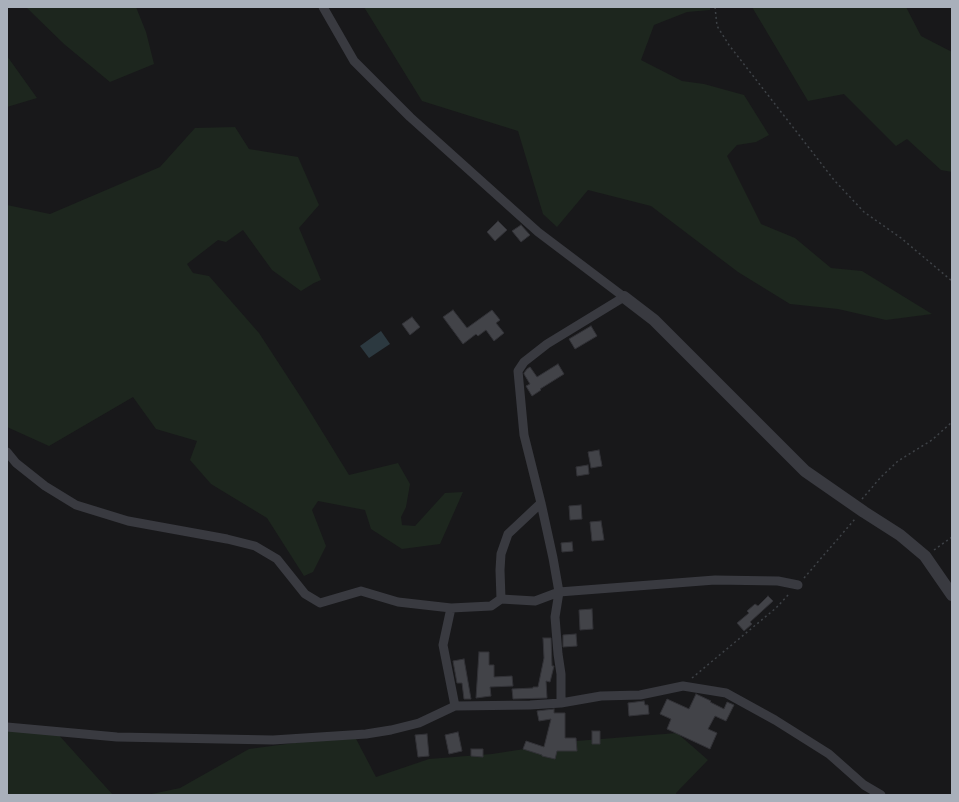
<!DOCTYPE html>
<html>
<head>
<meta charset="utf-8">
<style>
	body { margin:0 }
	#map { position:relative; width:959px; height:802px; overflow:hidden; background:#18181a; font-family:"Source Sans 3",sans-serif }
	canvas { display:block }
	.frame { position:absolute; inset:0; border:8px solid #a9b0bb; pointer-events:none }
</style>
</head>
<body>
<div id="map">
<canvas width="959" height="802"></canvas>
<div class="frame"></div>
</div>
<script>
const context = document.querySelector('canvas').getContext('2d');
context.lineJoin = 'round';
function paint(path, color) { context.fillStyle = color; context.fill(path, 'evenodd'); }
const poly = rows => new Path2D(rows.map(r => 'M' + r).join(''));
function stroke(path, color, width, dash) { context.strokeStyle = color; context.lineWidth = width; context.lineCap = dash ? 'butt' : 'round'; context.setLineDash(dash || []); context.stroke(path); }
paint(poly([
	[26,7,136,7,146,32,154,64,110,82,64,44],
	[364,7,710,7,710,10,687,12,654,25,641,60,682,81,704,84,744,95,769,135,756,142,737,145,727,156,761,224,795,238,831,268,862,271,932,314,886,320,838,309,790,304,738,272,651,206,588,190,557,227,543,214,518,131,422,101],
	[752,7,906,7,921,36,952,52,952,172,941,170,907,139,896,146,844,94,808,101],
	[7,56,37,98,7,107],
	[235,127,249,149,298,157,319,205,299,228,321,280,314,283,301,291,272,270,243,230,226,242,218,240,187,264,193,273,209,276,259,333,304,402,349,475,398,463,410,484,406,507,401,517,402,525,415,526,445,493,463,492,440,544,402,549,371,529,365,510,318,501,312,510,326,546,313,572,304,576,267,518,211,484,190,460,197,441,156,429,133,397,49,446,7,427,7,205,50,214,160,167,195,128],
	[7,730,56,732,113,795,7,795],
	[677,733,708,760,676,793,676,795,147,795,180,788,249,749,354,735,376,777,429,759,492,754,576,741]
]), '#1d261e');
paint(poly([
	[381,331,390,344,369,358,360,346]
]), '#2c3940');
const building = poly([
	[498,221,507,230,495,241,487,232,498,221],
	[521,225,530,235,521,242,512,231,521,225],
	[453,310,467,328,492,310,500,320,496,323,504,333,494,341,486,330,478,336,476,334,463,344,443,317,453,310],
	[412,317,420,327,410,335,402,324,412,317],
	[591,326,597,336,575,349,569,339,591,326],
	[558,364,564,374,540,389,541,390,532,396,526,386,530,384,524,374,524,373,527,369,530,367,537,377,558,364],
	[599,450,602,466,591,468,588,452,599,450],
	[588,465,589,474,577,476,576,467,588,465],
	[581,505,582,519,570,520,569,506,581,505],
	[601,521,604,540,592,541,590,522,601,521],
	[572,542,573,551,562,552,561,543,572,542],
	[768,596,773,601,750,622,752,624,744,631,737,623,749,613,747,611,755,604,758,606,768,596],
	[592,609,593,629,580,630,579,610,592,609],
	[576,634,577,646,563,647,563,635,576,634],
	[543,638,551,638,552,666,554,666,550,682,546,681,547,698,513,699,512,689,533,688,533,687,538,687,544,658,543,638],
	[479,652,489,652,489,665,494,665,494,677,512,676,513,686,490,687,491,696,476,698,479,652],
	[464,659,471,699,464,699,462,683,457,683,453,661,464,659],
	[696,694,711,701,710,702,724,709,727,702,734,705,726,721,715,716,708,729,717,733,710,749,667,729,671,719,660,714,667,699,689,709,696,694],
	[644,701,645,705,648,705,649,714,629,716,628,703,644,701],
	[554,709,554,713,565,713,565,738,576,738,577,751,557,751,555,759,542,756,542,755,523,749,526,741,544,747,551,719,539,721,537,711,554,709],
	[592,731,600,731,600,744,592,744,592,731],
	[458,732,462,751,449,754,445,735,458,732],
	[427,734,429,756,418,757,415,735,427,734],
	[471,749,483,749,483,757,471,756,471,749]
]);
paint(building, '#424348');
stroke(building, '#323237', 1);
stroke(poly([
	[715,7,717,26,729,45,834,180,864,212,901,238,952,281],
	[862,499,881,477,898,461,932,440,952,422],
	[934,550,952,537],
	[804,578,855,519],
	[692,678,776,608,790,593]
]), '#3e4247', 1.5, [2, 3]);
stroke(poly([
	[323,7,354,61,410,117,538,232,624,297,547,344,524,362,518,371,524,435,541,503,553,558,559,592,555,617,558,654,561,674,561,703],
	[7,452,16,463,45,486,76,505,128,521,227,539,255,546,277,559,305,594,320,603,361,591,398,602,451,608,491,606,501,599,535,601,559,592,715,580,778,581,798,585],
	[501,599,500,570,501,554,508,534,541,503],
	[451,608,443,645,455,706],
	[7,727,117,737,273,740,366,734,391,730,419,723,455,706,530,705,561,703,601,696,640,695,683,686,726,693,775,720,829,754,864,785,881,795]
]), '#393a40', 9);
stroke(poly([
	[624,297,654,320,805,471,864,512,900,535,925,556,952,595]
]), '#393a40', 12);
</script>
</body>
</html>
